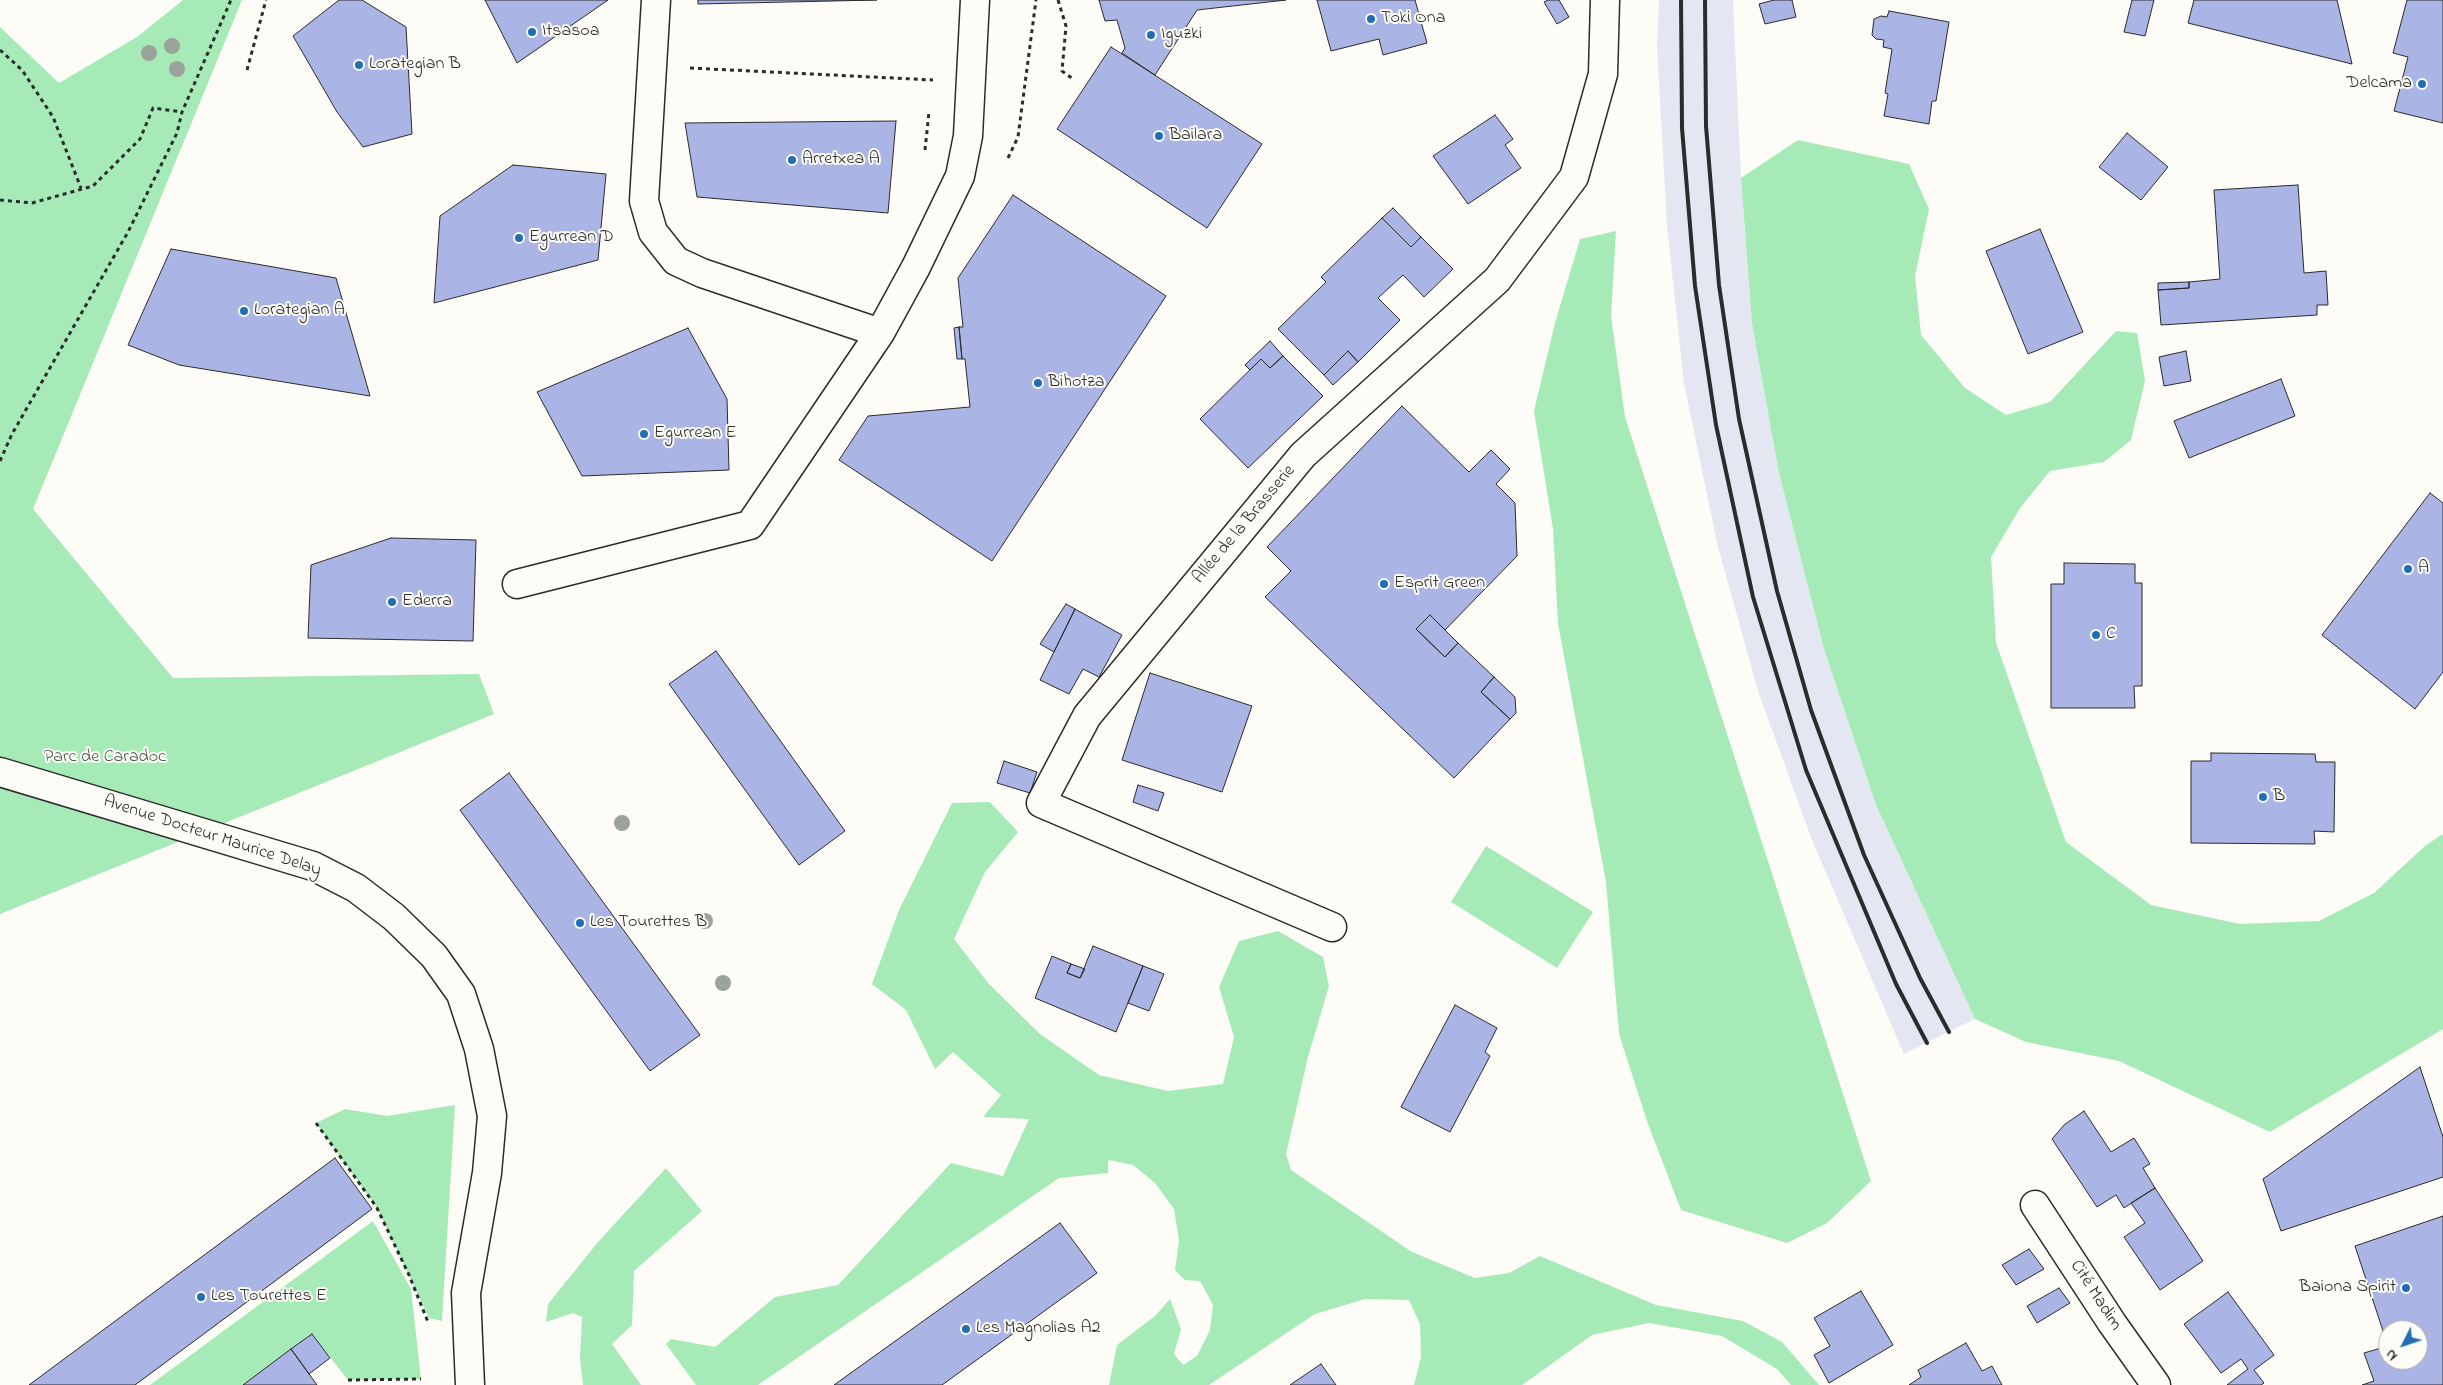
<!DOCTYPE html>
<html>
<head>
<meta charset="utf-8">
<style>
	body { margin:0 }
	#map { position:relative; width:2443px; height:1385px; overflow:hidden; background:#fdfcf7; font-family:"Indie Flower",sans-serif }
	canvas { display:block }
	.north { position:absolute; left:2378px; top:1320px; width:50px; height:50px; box-sizing:border-box; background:#fdfcf7; border:1px solid #a9a8a5; border-radius:50%; rotate:229deg; font-size:14px; font-weight:700; line-height:20px; text-align:center; color:#2b2b2b }
	.north::after { content:''; display:block; margin:auto; width:18px; height:22px; background:#1f6fb2; clip-path:polygon(50% 0,100% 100%,50% 72%,0 100%) }
</style>
</head>
<body>
<div id="map">
<canvas width="2443" height="1385"></canvas>
<div class="north">N</div>
</div>
<script>
const context = document.querySelector('canvas').getContext('2d');
context.lineJoin = 'round';
function paint(path, color) { context.fillStyle = color; context.fill(path, 'evenodd'); }
const poly = rows => new Path2D(rows.map(r => 'M' + r).join(''));
function stroke(path, color, width, dash) { context.strokeStyle = color; context.lineWidth = width; context.lineCap = dash ? 'butt' : 'round'; context.setLineDash(dash || []); context.stroke(path); }
function drawText(font, color, halo, rows, align = 'center') {
  context.font = font + ' "Indie Flower",sans-serif'; context.lineWidth = 4; context.setLineDash([]); context.textBaseline = 'middle'; context.strokeStyle = halo; context.fillStyle = color; for (const [text, x, y, turn = 0] of rows) {
    context.save(); context.translate(x, y); context.rotate((+turn || 0) * Math.PI / 180); context.textAlign = isNaN(turn) ? turn : align; if (halo) context.strokeText(text, 0, 0); context.fillText(text, 0, 0); context.restore();
  }
}
paint(poly([
	[1659,0,1733,0,1741,178,1752,324,1779,473,1824,649,1876,805,1975,1019,1904,1054,1812,840,1758,691,1717,543,1684,383,1667,226,1657,47]
]), '#e4e7f2');
paint(poly([
	[183,0,242,0,33,509,173,678,479,674,494,714,0,914,0,27,59,83,137,37],
	[1798,140,1909,164,1929,209,1915,276,1921,335,1965,388,2006,415,2050,402,2116,331,2137,333,2145,381,2131,440,2104,462,2050,471,2020,508,1991,557,1996,643,2066,842,2151,905,2240,924,2319,921,2374,893,2426,845,2443,834,2443,1029,2270,1132,2119,1061,2026,1042,1975,1019,1876,805,1824,649,1779,473,1752,324,1741,178],
	[1616,231,1611,316,1625,417,1871,1181,1827,1223,1787,1243,1681,1210,1648,1124,1619,1034,1606,882,1558,624,1553,529,1534,411,1555,323,1580,239],
	[990,802,1018,832,985,872,954,939,989,984,1040,1034,1099,1075,1168,1091,1223,1084,1234,1037,1219,987,1239,941,1278,931,1323,957,1329,986,1308,1057,1286,1154,1291,1170,1412,1252,1475,1278,1509,1273,1540,1256,1656,1305,1743,1321,1782,1342,1819,1385,1791,1385,1777,1369,1722,1336,1649,1323,1592,1335,1522,1385,1414,1385,1421,1357,1420,1324,1409,1300,1365,1299,1315,1314,1209,1385,1109,1385,1117,1345,1155,1316,1170,1299,1181,1329,1174,1354,1183,1365,1197,1356,1210,1330,1213,1305,1200,1281,1185,1280,1175,1270,1179,1240,1174,1209,1155,1183,1133,1165,1108,1160,1108,1173,1059,1178,758,1385,696,1385,666,1344,671,1339,715,1347,775,1297,838,1285,951,1163,1003,1176,1029,1119,983,1117,1001,1095,953,1052,935,1069,906,1010,872,984,899,910,952,803],
	[1486,846,1593,912,1557,968,1451,902],
	[455,1105,442,1321,429,1318,377,1208,316,1123,345,1109,387,1116],
	[666,1168,702,1211,634,1271,632,1325,612,1344,641,1385,583,1385,580,1358,582,1317,573,1313,546,1322,548,1304,598,1242],
	[373,1221,411,1289,421,1379,348,1380,312,1334,243,1385,150,1385]
]), '#a6ebb7');
const building = poly([
	[339,0,362,0,406,27,412,134,363,147,337,112,293,36,339,0],
	[485,0,608,0,517,63,485,0],
	[698,0,877,0,698,4,698,0],
	[1099,0,1286,0,1197,10,1155,75,1122,53,1125,48,1117,20,1105,21,1099,0],
	[1317,0,1415,0,1427,43,1383,55,1379,39,1331,51,1317,0],
	[1548,0,1559,0,1569,17,1557,24,1544,2,1548,0],
	[1774,0,1792,0,1796,17,1765,24,1759,4,1774,0],
	[2132,0,2154,0,2145,36,2124,32,2132,0],
	[2194,0,2337,0,2352,64,2188,23,2194,0],
	[2407,0,2443,0,2443,123,2394,111,2408,57,2393,53,2407,0],
	[1889,11,1949,22,1936,101,1932,101,1929,124,1884,116,1888,94,1885,93,1892,49,1883,47,1884,40,1876,39,1872,35,1874,19,1881,16,1887,17,1889,11],
	[1111,47,1262,144,1207,228,1057,129,1111,47],
	[1495,115,1513,139,1505,145,1521,168,1468,204,1433,156,1495,115],
	[896,121,888,213,697,197,685,123,896,121],
	[2127,133,2168,167,2141,200,2099,167,2127,133],
	[513,165,606,174,598,260,434,303,440,216,513,165],
	[2298,185,2304,273,2326,271,2328,305,2317,305,2317,315,2161,325,2158,290,2189,288,2189,282,2220,279,2214,190,2298,185],
	[1013,195,1166,296,992,561,839,460,868,416,970,407,965,359,962,359,959,327,963,327,958,278,1013,195],
	[1393,208,1421,237,1411,247,1382,218,1393,208],
	[1382,218,1411,247,1421,237,1453,269,1424,297,1403,275,1378,298,1400,320,1358,362,1348,351,1324,375,1278,329,1326,282,1321,277,1382,218],
	[2040,229,2083,332,2028,354,1986,251,2040,229],
	[171,249,336,278,370,396,179,365,128,345,171,249],
	[2189,282,2189,288,2158,290,2158,283,2189,282],
	[959,327,962,359,957,359,954,328,959,327],
	[688,328,727,399,729,470,582,476,537,392,688,328],
	[1270,341,1283,356,1270,368,1261,359,1250,370,1245,365,1270,341],
	[1348,351,1358,362,1333,385,1324,375,1348,351],
	[2186,351,2191,381,2164,386,2159,357,2186,351],
	[1283,356,1323,396,1248,468,1200,419,1261,359,1270,368,1283,356],
	[2281,379,2295,416,2189,458,2174,421,2281,379],
	[1402,406,1469,472,1491,450,1510,469,1496,484,1515,503,1517,556,1445,630,1430,615,1416,629,1445,657,1458,643,1494,677,1481,692,1510,719,1454,778,1265,597,1291,571,1267,547,1402,406],
	[2430,493,2443,503,2443,672,2415,709,2322,635,2430,493],
	[391,538,476,540,473,641,308,638,311,565,391,538],
	[2064,563,2135,564,2135,583,2142,583,2142,686,2134,686,2135,708,2051,708,2051,584,2064,584,2064,563],
	[1066,604,1075,609,1054,652,1040,644,1066,604],
	[1075,609,1122,635,1099,677,1083,669,1069,694,1040,680,1075,609],
	[1430,615,1458,643,1445,657,1416,629,1430,615],
	[716,651,845,831,799,865,669,684,716,651],
	[1150,673,1252,706,1222,792,1122,760,1150,673],
	[1494,677,1515,697,1516,713,1510,719,1481,692,1494,677],
	[2211,753,2315,754,2316,762,2335,762,2334,832,2314,831,2315,844,2191,843,2191,761,2211,761,2211,753],
	[1004,761,1037,772,1030,793,997,783,1004,761],
	[509,773,700,1035,650,1071,460,810,509,773],
	[1138,785,1164,793,1158,811,1133,802,1138,785],
	[1093,946,1143,966,1116,1032,1035,998,1052,956,1071,964,1067,973,1080,978,1093,946],
	[1071,964,1085,969,1080,978,1067,973,1071,964],
	[1143,966,1164,974,1149,1011,1128,1003,1143,966],
	[1455,1005,1497,1028,1485,1052,1490,1056,1450,1132,1401,1107,1455,1005],
	[2420,1067,2443,1137,2443,1177,2281,1231,2263,1179,2420,1067],
	[2084,1111,2111,1152,2134,1138,2150,1164,2143,1168,2155,1188,2124,1208,2116,1195,2097,1207,2052,1139,2064,1125,2084,1111],
	[335,1158,372,1209,135,1385,29,1385,335,1158],
	[2155,1188,2203,1261,2160,1290,2124,1237,2145,1223,2131,1203,2155,1188],
	[2443,1216,2443,1385,2362,1385,2374,1381,2364,1353,2388,1346,2355,1246,2443,1216],
	[2388,1330,2418,1330,2418,1360,2388,1360,2388,1330],
	[1060,1223,1097,1273,942,1385,834,1385,1060,1223],
	[2029,1249,2044,1269,2016,1285,2002,1265,2029,1249],
	[2059,1288,2070,1303,2037,1323,2027,1306,2059,1288],
	[1861,1291,1893,1345,1829,1383,1814,1355,1830,1346,1814,1318,1861,1291],
	[2228,1292,2274,1355,2254,1370,2264,1383,2261,1385,2227,1385,2248,1369,2241,1359,2221,1373,2184,1324,2228,1292],
	[312,1334,330,1358,309,1374,291,1349,312,1334],
	[1966,1343,1982,1371,1992,1366,2002,1385,1909,1385,1921,1377,1918,1370,1966,1343],
	[291,1349,317,1385,243,1385,291,1349],
	[1321,1364,1336,1385,1290,1385,1321,1364]
]);
paint(building, '#aab5e6');
stroke(building, '#2b2b2b', 1);
const street = poly([
	[656,0,644,201,653,232,676,261,702,273,880,333],
	[517,584,750,525,880,333,916,267,960,176,968,136,975,0],
	[0,772,313,866,356,888,394,917,434,956,461,994,479,1049,492,1116,487,1173,466,1293,470,1385],
	[1332,927,1041,803,1087,716,1303,455,1497,280,1574,177,1603,74,1605,0],
	[2035,1205,2112,1323,2156,1385]
]);
stroke(street, '#2b2b2b', 31);
stroke(poly([
	[1058,0,1066,26,1062,71,1073,79],
	[0,50,22,70,53,117,81,188],
	[690,68,933,80],
	[247,70,266,0],
	[925,150,929,112],
	[1008,158,1018,137,1036,0],
	[0,200,32,203,93,186,140,139,153,108,182,112],
	[0,461,12,434,128,232,177,133,182,112,231,0],
	[316,1123,377,1208,409,1275,428,1322],
	[348,1380,421,1379]
]), '#2b2b2b', 3, [4, 4]);
stroke(street, '#fdfcf7', 28);
stroke(poly([
	[1681,0,1682,128,1695,286,1716,425,1753,597,1806,770,1896,984,1927,1043],
	[1705,0,1706,126,1719,285,1739,419,1777,591,1811,710,1864,855,1920,978,1949,1032]
]), '#2b2b2b', 4);
context.fillStyle = '#9ba39a';
for (const [x, y] of [
	[172,46],
	[149,53],
	[177,69],
	[622,823],
	[705,921],
	[723,983]
]) { context.beginPath(); context.arc(x, y, 8, 0, 2 * Math.PI); context.fill(); }
for (const [x, y, r, color] of [
	[1371,19,5,"#1f6fb2"],
	[532,32,5,"#1f6fb2"],
	[1151,35,5,"#1f6fb2"],
	[359,65,5,"#1f6fb2"],
	[2422,84,5,"#1f6fb2"],
	[1159,136,5,"#1f6fb2"],
	[792,160,5,"#1f6fb2"],
	[519,238,5,"#1f6fb2"],
	[244,311,5,"#1f6fb2"],
	[1038,383,5,"#1f6fb2"],
	[644,434,5,"#1f6fb2"],
	[2408,569,5,"#1f6fb2"],
	[1384,584,5,"#1f6fb2"],
	[392,602,5,"#1f6fb2"],
	[2096,635,5,"#1f6fb2"],
	[2263,797,5,"#1f6fb2"],
	[580,923,5,"#1f6fb2"],
	[2406,1288,5,"#1f6fb2"],
	[201,1297,5,"#1f6fb2"],
	[966,1329,5,"#1f6fb2"]
]) { const dot = new Path2D(); dot.arc(x, y, r, 0, 2 * Math.PI); context.fillStyle = color; context.fill(dot); stroke(dot, '#fdfcf7', 2); }
drawText('18px', '#2b2b2b', '#fdfcf7', [
	["Toki Ona",1381,19],
	["Itsasoa",542,32],
	["Iguzki",1161,35],
	["Lorategian B",369,65],
	["Delcama",2412,84,"right"],
	["Bailara",1169,136],
	["Arretxea A",802,160],
	["Egurrean D",529,238],
	["Lorategian A",254,311],
	["Bihotza",1048,383],
	["Egurrean E",654,434],
	["A",2418,569],
	["Esprit Green",1394,584],
	["Ederra",402,602],
	["C",2106,635],
	["B",2273,797],
	["Les Tourettes B",590,923],
	["Baiona Spirit",2396,1288,"right"],
	["Les Tourettes E",211,1297],
	["Les Magnolias A2",976,1329]
], 'left');
drawText('18px', '#2b2b2b', '#fdfcf7', [
	["Allée de la Brasserie",1245,525,-50],
	["Avenue Docteur Maurice Delay",212,837,18],
	["Cité Madim",2095,1296,57]
]);
drawText('18px', '#4a5b4e', '#fdfcf7', [
	["Parc de Caradoc",105,758]
]);
</script>
</body>
</html>
